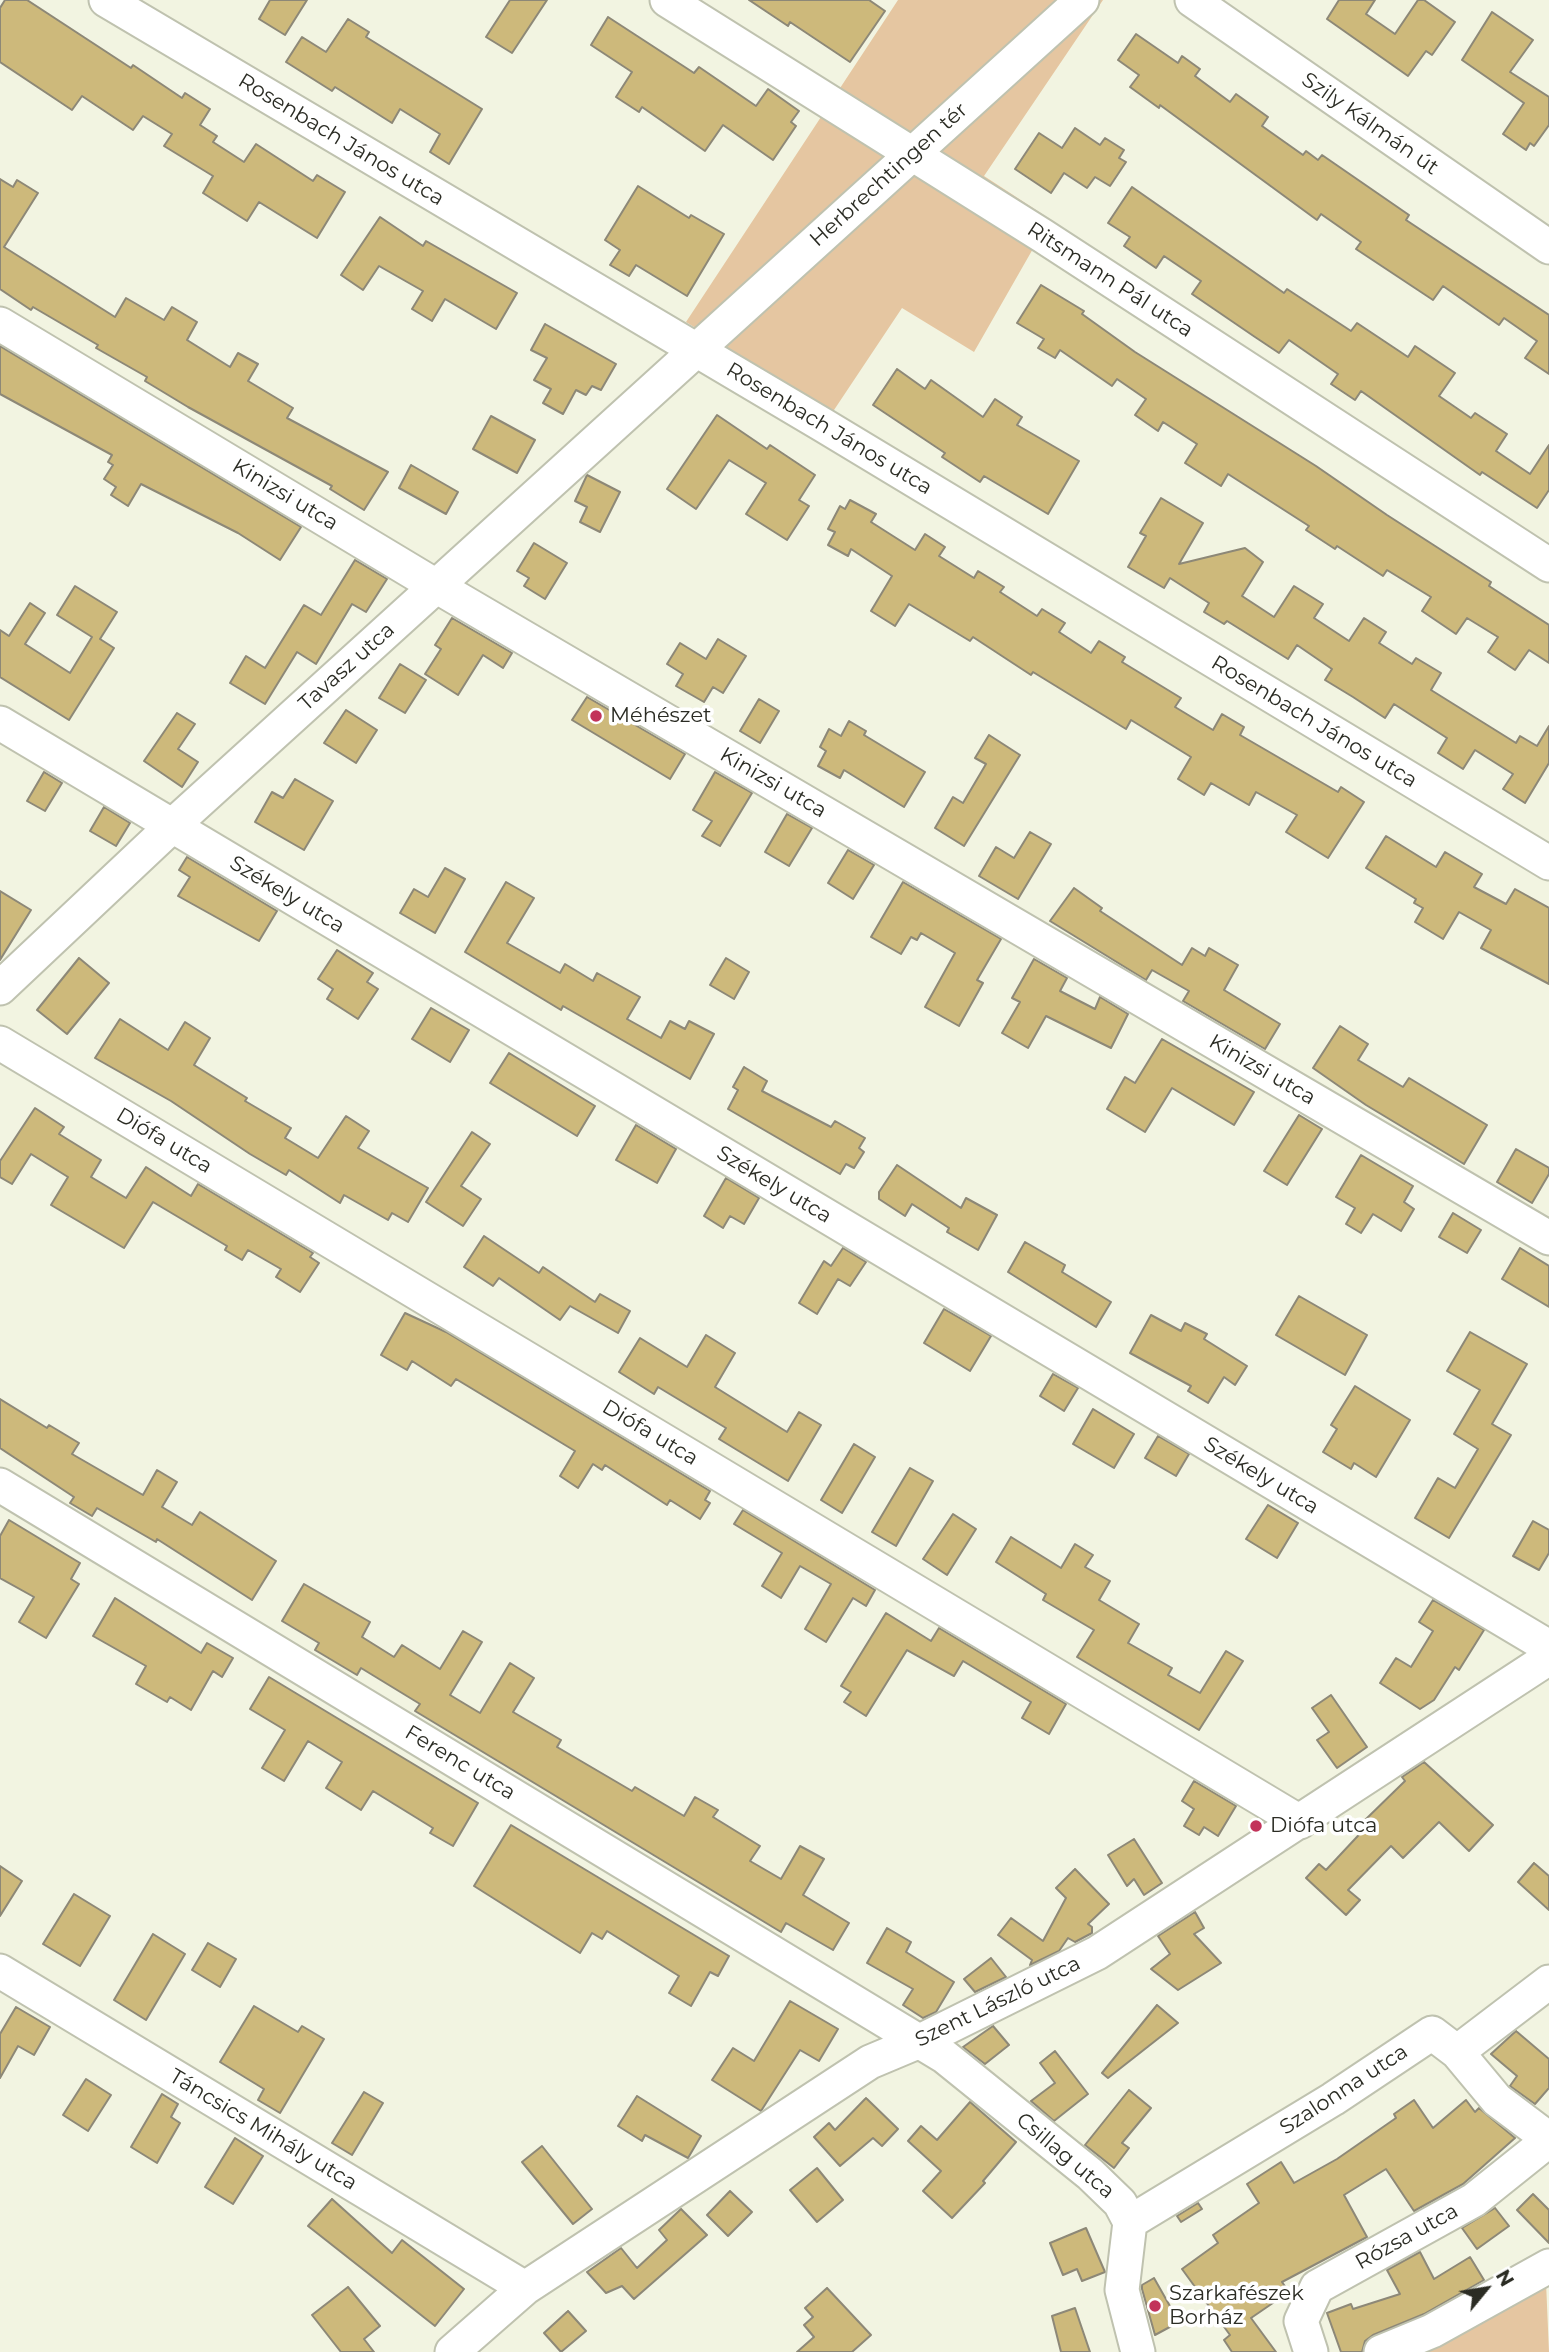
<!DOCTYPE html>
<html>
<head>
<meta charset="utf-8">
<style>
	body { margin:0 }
	#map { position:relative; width:1549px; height:2352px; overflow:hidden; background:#f2f4e1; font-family:Montserrat,sans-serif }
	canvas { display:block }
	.north { position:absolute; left:1451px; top:2254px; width:70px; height:70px; -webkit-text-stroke:5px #fff; paint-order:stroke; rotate:60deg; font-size:19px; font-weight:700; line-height:28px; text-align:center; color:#2b2c24 }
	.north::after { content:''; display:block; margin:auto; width:24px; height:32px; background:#2b2c24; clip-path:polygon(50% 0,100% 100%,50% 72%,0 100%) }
</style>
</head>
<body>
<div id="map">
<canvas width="1549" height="2352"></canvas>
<div class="north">N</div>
</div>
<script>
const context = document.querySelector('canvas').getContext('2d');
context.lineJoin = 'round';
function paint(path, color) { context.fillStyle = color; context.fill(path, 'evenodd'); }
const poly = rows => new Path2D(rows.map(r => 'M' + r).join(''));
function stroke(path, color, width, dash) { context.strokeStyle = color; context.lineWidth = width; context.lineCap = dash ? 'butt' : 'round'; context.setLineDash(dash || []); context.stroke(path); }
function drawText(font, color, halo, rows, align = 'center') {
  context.font = font + ' Montserrat,sans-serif'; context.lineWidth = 7; context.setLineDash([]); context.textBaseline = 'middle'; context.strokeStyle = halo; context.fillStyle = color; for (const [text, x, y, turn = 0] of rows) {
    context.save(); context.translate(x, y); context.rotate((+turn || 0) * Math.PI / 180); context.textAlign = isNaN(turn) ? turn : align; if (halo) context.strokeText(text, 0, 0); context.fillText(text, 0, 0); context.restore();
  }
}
paint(poly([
	[898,0,1103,0,984,176,1050,219,974,352,902,308,832,413,686,322],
	[1546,2282,1549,2352,1409,2352]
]), '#e5c6a1');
const building = poly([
	[5,0,27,0,131,68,133,65,182,98,185,93,210,109,200,125,217,136,213,142,244,162,256,144,313,181,317,175,345,192,317,238,259,202,247,221,203,193,213,176,164,146,172,134,143,116,133,130,82,96,72,110,0,62,0,8,5,0],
	[270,0,307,0,285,35,259,19,270,0],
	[510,0,547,0,512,53,486,37,510,0],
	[749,0,869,0,885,11,850,62,790,22,788,26,749,0],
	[1339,0,1375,0,1366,14,1395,34,1418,0,1424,0,1455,22,1432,55,1426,51,1408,76,1327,19,1339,0],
	[1492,12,1533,40,1510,72,1549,97,1549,125,1534,146,1530,143,1526,150,1503,134,1524,103,1462,60,1492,12],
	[608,17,694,73,699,67,756,106,768,89,799,111,791,122,796,126,773,160,723,125,705,151,642,107,639,112,616,97,632,72,591,45,608,17],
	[348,19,369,32,366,37,482,109,449,164,430,152,440,134,400,109,392,123,335,87,332,91,286,62,302,37,326,52,348,19],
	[1136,34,1178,63,1182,56,1200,69,1195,76,1230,102,1236,94,1268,117,1262,126,1303,155,1306,151,1318,160,1322,155,1409,215,1406,220,1549,315,1549,374,1525,358,1537,341,1504,318,1499,325,1443,286,1433,300,1356,249,1361,242,1321,214,1317,220,1160,105,1159,108,1130,87,1139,75,1118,60,1136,34],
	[1075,128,1100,145,1105,138,1124,150,1119,158,1126,162,1110,186,1095,177,1087,188,1064,173,1051,193,1015,169,1039,133,1062,148,1075,128],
	[0,179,13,187,17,180,38,193,4,247,115,317,126,298,164,320,172,307,197,322,187,340,230,367,238,353,258,364,248,381,293,408,287,418,388,472,364,510,330,489,332,486,188,407,145,381,147,377,96,348,98,345,33,307,31,310,0,289,0,179],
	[638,186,689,218,691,215,724,234,687,296,636,265,629,276,610,265,620,250,605,240,638,186],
	[1132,187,1284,293,1287,289,1351,331,1357,323,1408,357,1415,346,1455,373,1439,396,1471,418,1475,413,1507,434,1496,451,1530,474,1549,445,1549,490,1537,508,1482,472,1480,475,1361,391,1355,400,1331,384,1338,374,1289,340,1279,353,1255,337,1192,294,1201,281,1164,256,1156,268,1124,246,1130,237,1108,223,1132,187],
	[380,217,423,246,426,241,517,293,496,329,445,299,432,321,412,309,423,291,379,266,363,290,341,275,380,217],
	[1041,285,1084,311,1082,314,1135,352,1316,466,1387,515,1491,582,1489,586,1549,625,1549,663,1529,650,1515,670,1488,652,1498,637,1467,618,1456,634,1422,611,1431,597,1387,570,1383,576,1337,546,1335,549,1306,530,1309,526,1228,474,1221,486,1185,463,1197,444,1163,422,1158,431,1135,415,1146,399,1117,379,1112,386,1060,350,1055,358,1038,348,1044,339,1017,323,1041,285],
	[545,324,616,364,601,390,592,386,586,395,576,390,563,414,543,403,551,389,534,380,547,358,531,350,545,324],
	[0,346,301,527,280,560,238,533,141,484,128,506,111,495,116,487,104,479,113,465,108,462,112,455,0,394,0,346],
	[897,369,925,389,931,380,983,417,995,399,1022,417,1017,425,1079,461,1048,514,984,476,980,482,942,457,945,453,873,405,897,369],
	[717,415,767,449,770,445,815,475,799,500,809,506,787,540,746,514,766,483,729,460,696,509,667,489,717,415],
	[491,416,535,440,517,473,473,449,491,416],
	[411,465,458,492,446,514,399,488,411,465],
	[587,475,620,492,600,532,580,522,587,507,575,501,587,475],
	[1161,498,1203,523,1179,564,1245,548,1263,562,1242,596,1274,617,1294,586,1323,604,1314,618,1349,641,1364,618,1386,632,1379,643,1412,664,1416,658,1441,673,1431,690,1516,743,1520,736,1537,746,1549,726,1549,763,1525,803,1503,789,1513,774,1475,750,1463,769,1438,753,1447,738,1394,704,1385,718,1353,697,1325,680,1332,669,1297,645,1288,659,1227,621,1224,624,1204,612,1209,603,1170,578,1164,588,1128,567,1146,536,1140,533,1161,498],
	[850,500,876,514,871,522,915,550,925,534,945,547,939,556,974,578,978,571,1004,587,1000,592,1037,616,1042,609,1065,623,1059,632,1091,653,1099,641,1125,657,1122,662,1181,698,1175,707,1213,730,1222,714,1244,727,1240,735,1338,792,1341,787,1364,802,1328,858,1286,832,1297,815,1256,792,1249,805,1211,783,1204,795,1178,779,1191,757,1131,720,1126,729,1033,672,1031,675,973,637,970,641,909,604,895,626,871,611,892,576,851,549,848,556,828,545,835,532,828,529,840,506,845,509,850,500],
	[534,543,567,563,545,599,524,586,529,578,517,571,534,543],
	[355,560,387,579,366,612,352,604,316,664,297,652,265,704,230,683,246,656,265,668,304,605,321,615,355,560],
	[75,586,117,612,100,639,114,648,69,720,0,677,0,630,9,636,30,603,45,613,25,644,70,673,92,637,57,615,75,586],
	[452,618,512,653,503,668,483,655,458,695,425,674,441,649,435,645,452,618],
	[718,639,746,656,723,693,713,687,704,702,676,686,683,674,667,664,680,643,706,659,718,639],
	[400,664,426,680,405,713,379,698,400,664],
	[587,697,685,754,670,779,572,720,587,697],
	[759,699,779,711,760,743,740,731,759,699],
	[346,710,377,730,356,763,324,743,346,710],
	[177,713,195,724,178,749,198,762,182,787,144,761,177,713],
	[849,721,866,731,864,735,925,772,904,807,844,770,840,778,818,766,826,751,820,747,829,729,841,736,849,721],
	[989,735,1020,755,964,846,935,828,953,797,963,803,986,764,975,758,989,735],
	[44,772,62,783,45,811,27,801,44,772],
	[715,772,752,793,720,846,702,836,712,821,693,810,715,772],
	[295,779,333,801,304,850,255,822,272,792,283,798,295,779],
	[104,807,130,823,116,846,90,831,104,807],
	[787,814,812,828,789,866,765,852,787,814],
	[1030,832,1051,844,1018,899,979,876,996,847,1014,858,1030,832],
	[1386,836,1436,867,1445,852,1482,874,1474,887,1506,904,1515,889,1549,908,1549,984,1481,948,1491,930,1459,912,1443,939,1415,922,1423,908,1414,903,1416,899,1366,868,1386,836],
	[848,850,874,865,853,899,828,883,848,850],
	[187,857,277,911,259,941,178,896,190,877,179,870,187,857],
	[445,868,465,879,435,933,400,913,414,889,428,897,445,868],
	[506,882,534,898,507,943,560,973,565,964,593,981,597,973,640,997,627,1019,661,1038,670,1021,685,1029,689,1021,714,1034,690,1079,563,1006,561,1010,465,952,506,882],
	[903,882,1001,939,977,980,983,983,959,1026,925,1007,955,953,921,933,917,940,911,937,901,954,871,937,903,882],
	[1074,888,1102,908,1100,911,1182,965,1192,948,1205,956,1209,948,1238,965,1224,990,1280,1024,1265,1049,1183,1001,1189,991,1152,970,1146,980,1050,921,1074,888],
	[0,891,31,910,0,960,0,891],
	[337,950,373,973,367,982,378,989,358,1019,327,999,333,989,318,979,337,950],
	[79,958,109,983,67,1034,37,1010,79,958],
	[726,958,749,972,734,999,710,985,726,958],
	[1034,959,1067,978,1060,991,1095,1009,1100,997,1128,1014,1111,1048,1046,1016,1028,1048,1002,1033,1020,1002,1012,998,1034,959],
	[431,1008,469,1030,450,1062,412,1039,431,1008],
	[120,1019,168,1050,185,1022,210,1038,194,1065,247,1098,245,1101,291,1128,285,1138,318,1158,346,1116,369,1131,358,1148,428,1188,408,1222,392,1213,388,1220,344,1195,340,1203,289,1170,286,1175,250,1154,171,1101,95,1058,120,1019],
	[1340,1026,1368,1044,1358,1060,1403,1087,1409,1078,1487,1125,1464,1164,1366,1105,1313,1068,1340,1026],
	[1162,1039,1254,1092,1234,1125,1172,1088,1145,1132,1107,1109,1125,1077,1135,1083,1162,1039],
	[509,1053,595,1106,577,1136,490,1083,509,1053],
	[744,1067,767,1081,762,1091,831,1127,835,1121,865,1138,859,1148,864,1152,854,1168,846,1164,840,1174,728,1109,738,1090,733,1087,744,1067],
	[35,1108,64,1127,59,1134,101,1160,91,1177,126,1198,146,1167,191,1196,198,1184,313,1253,310,1257,319,1263,300,1292,276,1277,281,1269,248,1250,242,1260,225,1250,227,1246,153,1202,124,1248,51,1205,68,1177,31,1154,12,1184,0,1177,0,1161,35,1108],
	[1299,1115,1322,1129,1287,1185,1264,1171,1299,1115],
	[636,1125,676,1149,657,1183,616,1160,636,1125],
	[472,1132,490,1144,461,1186,481,1199,463,1226,426,1202,472,1132],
	[1516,1149,1549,1168,1549,1174,1532,1203,1497,1182,1516,1149],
	[1361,1155,1413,1186,1404,1202,1414,1209,1401,1231,1373,1214,1361,1233,1346,1224,1355,1208,1336,1197,1361,1155],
	[897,1165,961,1208,966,1198,997,1215,978,1250,947,1232,949,1228,912,1204,905,1216,879,1199,879,1192,897,1165],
	[726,1178,759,1198,744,1224,730,1216,723,1228,704,1216,726,1178],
	[1453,1213,1481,1230,1467,1253,1439,1237,1453,1213],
	[484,1236,539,1273,543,1267,595,1302,600,1294,630,1311,618,1333,570,1306,560,1320,499,1278,493,1286,464,1267,484,1236],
	[1025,1242,1065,1265,1062,1272,1111,1302,1096,1327,1008,1272,1025,1242],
	[843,1248,866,1262,850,1286,838,1279,817,1314,799,1303,824,1261,831,1266,843,1248],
	[1520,1248,1549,1266,1549,1307,1502,1279,1520,1248],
	[1299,1296,1367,1335,1345,1375,1276,1335,1299,1296],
	[944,1309,991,1336,970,1371,924,1343,944,1309],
	[405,1313,446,1332,710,1491,705,1500,710,1503,700,1519,670,1500,667,1505,605,1465,602,1470,593,1464,578,1488,560,1476,575,1451,456,1379,451,1386,412,1361,407,1370,381,1355,405,1313],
	[1151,1315,1181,1331,1185,1323,1207,1334,1204,1339,1247,1366,1235,1385,1224,1377,1208,1403,1188,1391,1191,1386,1130,1353,1151,1315],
	[1470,1332,1527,1364,1492,1424,1511,1435,1449,1538,1415,1518,1438,1478,1455,1488,1478,1449,1454,1434,1480,1390,1447,1371,1470,1332],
	[706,1335,735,1353,715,1387,787,1432,799,1412,821,1425,788,1481,719,1439,726,1428,658,1387,654,1394,619,1372,640,1338,687,1367,706,1335],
	[1053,1374,1078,1388,1064,1411,1040,1396,1053,1374],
	[1355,1386,1410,1420,1376,1477,1354,1463,1351,1469,1323,1452,1337,1429,1331,1425,1355,1386],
	[0,1399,47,1428,49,1425,79,1443,72,1454,143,1495,157,1470,177,1482,162,1507,192,1525,200,1512,276,1561,252,1600,157,1539,156,1542,97,1508,92,1516,70,1503,74,1497,0,1448,0,1399],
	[1093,1409,1134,1434,1114,1468,1073,1444,1093,1409],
	[1158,1436,1189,1454,1176,1476,1145,1458,1158,1436],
	[854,1444,875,1457,842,1513,821,1500,854,1444],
	[910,1468,933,1481,896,1546,872,1532,910,1468],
	[1268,1505,1298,1523,1277,1558,1246,1539,1268,1505],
	[743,1510,875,1590,866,1606,853,1598,826,1642,805,1629,831,1584,800,1566,781,1598,762,1586,782,1553,734,1524,743,1510],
	[953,1514,976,1529,947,1575,923,1559,953,1514],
	[9,1520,80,1563,71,1579,79,1584,46,1638,19,1622,34,1597,0,1578,0,1536,9,1520],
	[1533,1521,1549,1530,1549,1553,1539,1570,1513,1556,1533,1521],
	[1011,1537,1061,1568,1075,1544,1093,1555,1085,1567,1110,1581,1099,1600,1139,1624,1128,1643,1172,1668,1168,1675,1200,1693,1226,1651,1243,1661,1199,1730,1077,1657,1094,1630,1043,1600,1046,1594,996,1562,1011,1537],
	[304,1584,370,1622,362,1637,394,1657,402,1645,440,1669,463,1631,482,1642,450,1695,480,1713,510,1663,534,1678,513,1712,561,1740,557,1747,632,1791,635,1787,684,1816,695,1797,718,1810,713,1817,760,1846,750,1861,781,1879,800,1846,824,1859,803,1895,849,1923,833,1950,786,1923,781,1932,415,1711,420,1704,361,1668,357,1675,315,1650,319,1643,282,1621,304,1584],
	[115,1598,201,1653,207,1643,233,1658,222,1677,213,1671,191,1710,170,1697,167,1702,136,1684,146,1666,93,1636,115,1598],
	[1433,1600,1484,1630,1459,1670,1455,1667,1434,1700,1420,1709,1380,1683,1396,1658,1411,1667,1433,1631,1419,1622,1433,1600],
	[886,1613,931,1641,939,1628,1066,1704,1049,1734,1022,1718,1031,1702,963,1661,954,1676,907,1650,866,1716,844,1702,851,1692,841,1686,886,1613],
	[269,1677,478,1803,453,1846,430,1833,433,1828,373,1791,361,1810,326,1788,342,1762,308,1741,284,1781,262,1768,285,1730,250,1709,269,1677],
	[1331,1695,1367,1747,1337,1768,1317,1740,1329,1732,1312,1708,1331,1695],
	[1424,1762,1493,1825,1469,1851,1439,1822,1403,1858,1391,1846,1348,1890,1360,1900,1346,1915,1306,1878,1319,1864,1326,1870,1369,1824,1365,1820,1405,1781,1402,1777,1424,1762],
	[1194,1781,1236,1806,1218,1836,1204,1827,1199,1835,1184,1826,1194,1809,1182,1801,1194,1781],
	[511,1825,729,1956,718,1976,710,1972,691,2006,669,1993,679,1976,607,1931,602,1939,592,1933,580,1953,474,1886,511,1825],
	[1134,1839,1162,1883,1144,1895,1134,1879,1127,1886,1108,1855,1134,1839],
	[1534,1863,1549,1876,1549,1910,1518,1882,1534,1863],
	[0,1866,22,1881,0,1916,0,1866],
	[1075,1869,1109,1904,1088,1924,1092,1927,1092,1933,1075,1942,1068,1938,1059,1951,1030,1965,1032,1960,998,1935,1011,1918,1043,1941,1066,1898,1056,1888,1075,1869],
	[74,1894,110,1916,80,1966,43,1944,74,1894],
	[1195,1912,1204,1928,1194,1934,1221,1963,1178,1990,1151,1969,1170,1954,1158,1936,1195,1912],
	[887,1928,911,1942,906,1952,954,1982,936,2012,923,2018,903,2005,913,1989,867,1963,887,1928],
	[153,1934,185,1954,146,2020,114,2000,153,1934],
	[208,1943,236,1959,220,1987,192,1970,208,1943],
	[991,1958,1006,1977,975,1992,964,1979,991,1958],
	[790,2001,838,2029,819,2061,800,2050,761,2111,712,2080,733,2048,754,2061,790,2001],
	[1157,2005,1178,2023,1108,2078,1102,2073,1157,2005],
	[254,2006,298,2032,302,2026,324,2039,280,2113,258,2100,264,2089,220,2062,254,2006],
	[16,2007,50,2027,34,2055,18,2046,0,2078,0,2034,16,2007],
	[993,2026,1009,2045,985,2064,963,2047,993,2026],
	[1516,2031,1549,2059,1549,2088,1535,2104,1510,2086,1517,2076,1491,2054,1516,2031],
	[1055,2051,1088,2094,1054,2121,1031,2101,1055,2083,1040,2063,1055,2051],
	[86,2079,111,2095,88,2131,63,2115,86,2079],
	[1129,2090,1151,2108,1122,2143,1129,2148,1114,2168,1085,2145,1129,2090],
	[364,2092,383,2103,352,2155,332,2143,364,2092],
	[162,2094,178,2104,171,2117,180,2123,157,2163,131,2147,162,2094],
	[637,2096,701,2136,688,2158,645,2135,642,2141,618,2126,637,2096],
	[866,2098,898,2129,882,2146,873,2138,840,2166,814,2137,829,2123,835,2130,866,2098],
	[1414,2100,1433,2128,1466,2100,1475,2112,1479,2108,1515,2138,1463,2184,1414,2211,1386,2169,1344,2195,1367,2237,1282,2282,1289,2292,1251,2318,1276,2352,1232,2352,1224,2340,1230,2335,1182,2269,1218,2243,1213,2235,1259,2203,1247,2184,1281,2162,1294,2183,1337,2159,1396,2118,1394,2114,1414,2100],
	[970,2102,1016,2142,983,2181,985,2183,952,2218,923,2191,941,2171,908,2141,921,2126,937,2140,970,2102],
	[235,2138,263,2156,233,2204,205,2187,235,2138],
	[542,2146,592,2209,573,2224,522,2162,542,2146],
	[817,2168,843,2200,817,2222,790,2190,817,2168],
	[730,2191,752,2212,728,2236,707,2215,730,2191],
	[1533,2194,1549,2210,1549,2243,1517,2210,1533,2194],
	[332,2199,392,2253,402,2240,464,2289,435,2326,308,2226,332,2199],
	[1198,2203,1202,2209,1181,2222,1177,2216,1198,2203],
	[1495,2208,1509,2226,1477,2249,1462,2228,1495,2208],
	[681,2209,707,2235,634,2299,622,2286,606,2293,587,2272,621,2248,637,2268,667,2240,659,2230,681,2209],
	[1086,2228,1105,2272,1082,2281,1077,2269,1063,2275,1050,2243,1086,2228],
	[1420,2252,1434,2279,1470,2257,1484,2280,1424,2314,1373,2335,1365,2341,1362,2352,1341,2352,1327,2313,1351,2304,1353,2309,1400,2294,1387,2270,1420,2252],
	[1154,2278,1179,2322,1155,2335,1142,2289,1142,2285,1154,2278],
	[348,2287,380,2326,364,2339,374,2352,341,2352,312,2315,348,2287],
	[827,2288,871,2335,852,2352,797,2352,814,2337,804,2325,813,2317,805,2308,827,2288],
	[1075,2308,1090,2352,1061,2352,1052,2316,1075,2308],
	[568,2311,586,2331,561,2352,544,2333,568,2311]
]);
paint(building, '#cdb97b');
stroke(building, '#8d8877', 2);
const minor = poly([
	[106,0,823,425,1549,863],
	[667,0,1043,236,1549,565],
	[1192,0,1549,247],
	[0,324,436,586,1549,1238],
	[0,723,1549,1647],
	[0,988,172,826,1082,0],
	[0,1043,1300,1822],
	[0,1485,945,2057,1090,2174,1120,2203,1130,2222,1122,2290,1138,2352],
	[0,1971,525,2288],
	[1457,2052,1549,1982],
	[1130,2222,1333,2099,1432,2033,1457,2052,1497,2100,1549,2139],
	[452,2352,525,2288,870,2062,920,2041,1097,1953,1549,1658],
	[1311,2352,1301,2321,1317,2287,1474,2200,1549,2140],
	[1381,2352,1432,2331,1549,2266]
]);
stroke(minor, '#bfc2af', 37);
stroke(minor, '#fff', 33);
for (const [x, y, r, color] of [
	[596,716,7,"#c2335a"],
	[1256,1826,7,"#c2335a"],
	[1155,2306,7,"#c2335a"]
]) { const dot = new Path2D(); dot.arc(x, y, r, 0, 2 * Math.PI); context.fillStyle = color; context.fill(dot); stroke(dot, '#fff', 2.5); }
drawText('21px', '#2b2c24', '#fff', [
	["Szily Kálmán út",1370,124,35],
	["Rosenbach János utca",341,140,31],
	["Herbrechtingen tér",889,175,-42],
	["Ritsmann Pál utca",1110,280,33],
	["Rosenbach János utca",829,429,31],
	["Kinizsi utca",285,495,31],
	["Tavasz utca",347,667,-42],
	["Rosenbach János utca",1314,722,31],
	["Kinizsi utca",773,783,30],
	["Székely utca",287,895,31],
	["Kinizsi utca",1262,1070,30],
	["Diófa utca",164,1141,31],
	["Székely utca",774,1185,31],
	["Diófa utca",650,1433,31],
	["Székely utca",1261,1476,31],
	["Ferenc utca",460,1763,31],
	["Szent László utca",998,2002,-26],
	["Szalonna utca",1344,2090,-33],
	["Táncsics Mihály utca",263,2130,31],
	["Csillag utca",1065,2156,40],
	["Rózsa utca",1407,2237,-29]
]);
drawText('21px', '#2b2c24', '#fff', [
	["Méhészet",610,716],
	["Diófa utca",1270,1826],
	["Szarkafészek",1169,2294],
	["Borház",1169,2318]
], 'left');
</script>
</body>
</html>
